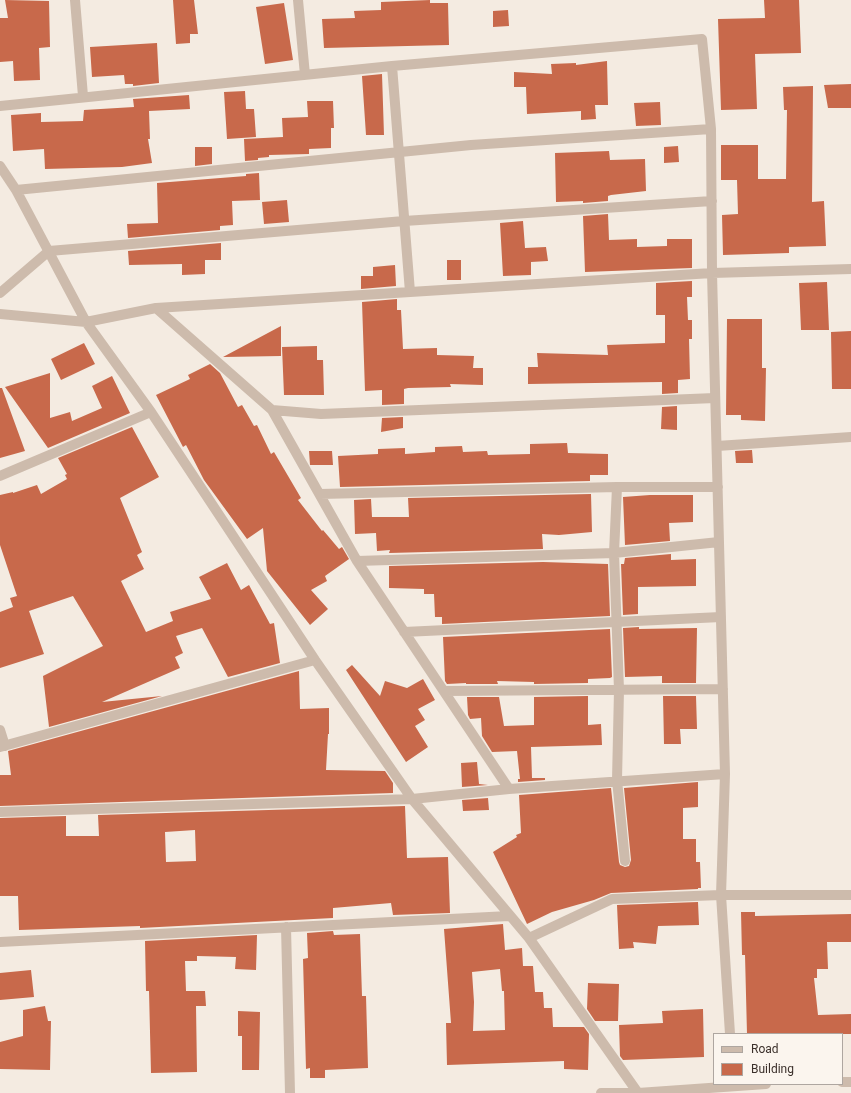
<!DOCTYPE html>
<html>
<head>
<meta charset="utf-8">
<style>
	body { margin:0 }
	#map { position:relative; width:851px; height:1093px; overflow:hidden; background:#f4ebe1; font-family:Roboto,sans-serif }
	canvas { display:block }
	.legend { position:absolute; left:713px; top:1033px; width:130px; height:52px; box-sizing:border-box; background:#fbf5ee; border:1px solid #aea6a0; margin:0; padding:5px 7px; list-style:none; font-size:12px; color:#3b302b }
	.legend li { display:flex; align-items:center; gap:8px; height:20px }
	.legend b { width:20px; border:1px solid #aea6a0 }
</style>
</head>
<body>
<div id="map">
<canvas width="851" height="1093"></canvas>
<ul class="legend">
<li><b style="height:5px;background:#cdbbac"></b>Road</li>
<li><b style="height:11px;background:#c8694b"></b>Building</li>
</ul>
</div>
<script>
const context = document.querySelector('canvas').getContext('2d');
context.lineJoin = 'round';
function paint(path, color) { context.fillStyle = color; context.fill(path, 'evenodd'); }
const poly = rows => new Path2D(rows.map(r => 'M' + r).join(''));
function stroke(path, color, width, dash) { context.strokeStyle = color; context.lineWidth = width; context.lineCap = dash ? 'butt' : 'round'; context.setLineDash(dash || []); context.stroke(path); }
paint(poly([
	[5,0,49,1,50,47,39,48,40,80,14,81,13,61,0,62,0,18,8,18],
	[173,0,194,0,198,34,190,34,190,43,176,44],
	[430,0,430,3,448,3,449,45,324,48,322,19,355,18,354,11,381,10,381,2],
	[764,0,799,0,801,53,755,54,757,109,721,110,718,19,765,18],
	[284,3,293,60,265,64,256,7],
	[508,10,509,26,493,27,493,11],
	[157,43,159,83,133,86,133,84,125,84,124,75,92,77,90,47],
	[607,61,608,105,595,105,596,119,581,120,581,111,527,114,526,87,514,87,514,72,552,74,551,64,576,63,576,65],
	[382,74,384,135,366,135,362,76],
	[851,84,851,108,828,108,824,85],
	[813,86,812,202,824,201,826,246,789,247,789,253,723,255,722,215,738,214,737,180,721,180,721,145,758,145,758,179,786,179,787,110,784,110,783,87],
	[245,91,246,109,254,109,256,137,227,139,224,92],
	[189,95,190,109,149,111,150,139,148,139,152,163,122,167,45,169,44,149,13,151,11,115,41,113,41,122,83,121,84,110,134,107,133,99],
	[307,101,333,101,334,128,331,128,331,148,309,149,309,154,269,155,269,157,258,158,258,160,245,161,244,139,283,137,282,118,308,117],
	[660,102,661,125,636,126,634,103],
	[678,146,679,162,664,163,664,147],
	[195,147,212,147,212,164,195,166],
	[609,151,610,160,645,159,646,191,611,195,608,196,608,201,583,203,583,201,556,202,555,153],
	[259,173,260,200,232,201,233,225,220,226,220,230,128,238,127,224,158,223,157,183,246,176,246,174],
	[287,200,289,222,264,224,262,202],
	[608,214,609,240,637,239,637,247,667,246,667,239,692,239,692,268,585,272,583,216],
	[523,221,525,248,546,247,548,261,531,262,531,275,503,276,500,223],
	[221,243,221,260,205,260,205,274,182,275,182,264,129,265,128,251],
	[447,260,461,260,461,280,447,280],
	[395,265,396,286,361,289,361,276,373,276,373,267],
	[692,281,692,297,687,297,688,320,692,320,692,339,689,339,690,379,678,380,678,393,662,394,662,382,528,384,528,367,538,367,537,353,608,355,607,345,665,343,665,315,656,315,656,283],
	[827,282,829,330,801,330,799,283],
	[397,299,397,310,401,310,403,349,437,348,437,355,474,356,473,368,483,368,483,385,450,384,451,387,408,388,404,389,404,404,382,405,382,390,365,391,362,302],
	[727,319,762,319,762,368,766,368,765,421,741,420,741,415,726,415],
	[281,326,281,356,223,357],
	[851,331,851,389,832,389,831,332],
	[84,343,95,364,61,380,51,359],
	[317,346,317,360,323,360,324,395,284,395,282,347],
	[210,364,220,373,238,407,242,405,254,426,257,425,271,454,274,452,301,498,298,500,322,531,323,530,339,549,342,547,349,559,325,576,327,581,311,590,328,609,310,625,267,571,263,528,247,539,204,480,186,445,183,447,156,395,190,379,188,375],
	[50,373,50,418,70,412,72,421,102,408,92,386,112,376,130,413,48,448,5,387],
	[0,388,2,388,25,451,0,458],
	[677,406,677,430,661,429,662,407],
	[403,417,403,428,381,432,382,418],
	[132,427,159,477,120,498,142,552,137,555,144,569,121,581,146,632,173,621,170,612,211,599,199,577,227,563,241,590,249,585,270,624,274,623,280,663,228,677,202,628,176,636,183,653,175,657,180,668,102,702,162,696,49,727,43,676,103,646,73,596,29,611,44,654,0,668,0,612,13,607,10,598,17,596,0,545,0,495,13,492,13,493,37,485,41,494,67,479,65,475,67,474,58,458],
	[567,443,568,453,608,454,608,475,590,475,590,481,340,487,338,456,378,454,378,449,405,448,405,454,435,452,435,447,462,446,463,452,487,451,488,455,530,454,530,444],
	[752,450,753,463,736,463,735,451],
	[309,451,332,451,333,465,310,465],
	[591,494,592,532,559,535,542,534,543,549,389,553,390,550,377,551,376,533,355,534,354,500,371,499,372,517,409,517,408,498],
	[650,495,693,495,693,522,669,523,670,541,625,545,623,497],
	[671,554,671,560,696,559,696,586,638,587,638,614,623,615,621,564,624,564,625,558],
	[543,562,608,564,610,616,442,624,442,617,435,617,434,594,424,594,424,589,389,588,389,566],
	[639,627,639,629,697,628,696,683,662,683,662,676,625,677,623,628],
	[610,629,612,677,610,678,588,679,588,683,534,684,534,682,497,681,498,684,466,684,466,683,447,684,445,681,443,637],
	[352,665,380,696,385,681,407,688,423,679,435,700,418,709,425,720,415,726,428,747,406,762,346,670],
	[299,671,300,709,329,708,329,734,328,734,326,770,385,771,393,783,393,793,0,806,0,775,11,775,8,751],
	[588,696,588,725,601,724,602,745,531,747,532,778,545,778,545,780,518,782,518,779,520,779,517,751,492,752,482,736,481,718,470,719,468,715,467,697,499,697,504,726,534,725,534,697],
	[663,696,696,696,697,729,680,729,681,744,664,744],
	[477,762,479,784,488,785,462,787,461,763],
	[698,782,698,807,683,808,683,839,696,839,696,862,700,862,701,888,698,888,698,889,611,893,594,900,552,912,527,924,493,852,517,837,516,835,521,833,519,795,611,788,619,862,620,865,625,867,629,866,631,860,624,788],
	[488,798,489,810,463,811,462,800],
	[405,806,407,858,448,857,450,913,393,915,391,903,333,908,333,918,140,928,140,926,19,930,18,896,0,896,0,818,66,816,66,836,99,836,98,815],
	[195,830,196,861,166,862,165,832],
	[698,902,699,925,658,926,656,944,633,942,634,948,619,949,617,905],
	[741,912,755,912,755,916,851,914,851,942,827,942,828,969,817,969,817,978,814,978,818,1015,851,1014,851,1034,747,1034,745,955,742,955],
	[503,924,505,950,522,948,523,966,533,966,535,992,543,992,544,1008,552,1008,553,1027,584,1027,589,1034,588,1070,564,1069,564,1061,447,1065,446,1023,451,1023,444,929],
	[500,969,502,991,504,991,505,1030,473,1031,474,1002,472,972],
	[333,931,334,935,360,934,362,996,366,996,368,1068,325,1070,325,1078,310,1078,310,1068,306,1069,303,959,308,958,307,933],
	[257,935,256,970,235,969,236,957,197,956,197,961,185,961,186,991,205,991,206,1006,196,1006,197,1072,151,1073,149,991,146,991,145,941],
	[31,970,34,997,0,1000,0,973],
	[588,983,619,984,618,1021,595,1021,587,1009],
	[45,1006,48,1021,51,1021,50,1070,0,1069,0,1042,23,1036,23,1010],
	[703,1009,704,1057,623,1060,620,1056,619,1025,663,1023,662,1011],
	[238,1011,260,1012,259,1070,242,1070,242,1036,238,1036]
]), '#c8694b');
stroke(poly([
	[75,0,83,96],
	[298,0,305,75],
	[392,66,410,292],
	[0,106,392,66,702,39,711,129,712,273,725,774,721,895,730,1034],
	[0,166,16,190,86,322,151,412,315,660,412,799,529,938,638,1093],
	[16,190,471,145,711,129],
	[0,293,49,251,404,221,712,201],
	[156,308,272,410,357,561,509,789],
	[0,314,86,322,156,308,712,273,851,269],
	[272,410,321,414,715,398],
	[717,446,851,437],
	[0,476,151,412],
	[617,487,614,553,619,690,617,780,625,861],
	[320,494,617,487,718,487],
	[357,561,614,553,719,542],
	[404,632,721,617],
	[444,691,723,689],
	[0,730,5,746],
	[0,747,315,660],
	[0,812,412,799,509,789,725,774],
	[286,927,290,1093],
	[529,938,612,899,721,895,851,895],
	[0,942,509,916]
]), '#cdbbac', 10);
stroke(poly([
	[842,1082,851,1082],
	[601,1093,638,1093,766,1084]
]), '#cdbbac', 10);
</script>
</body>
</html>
